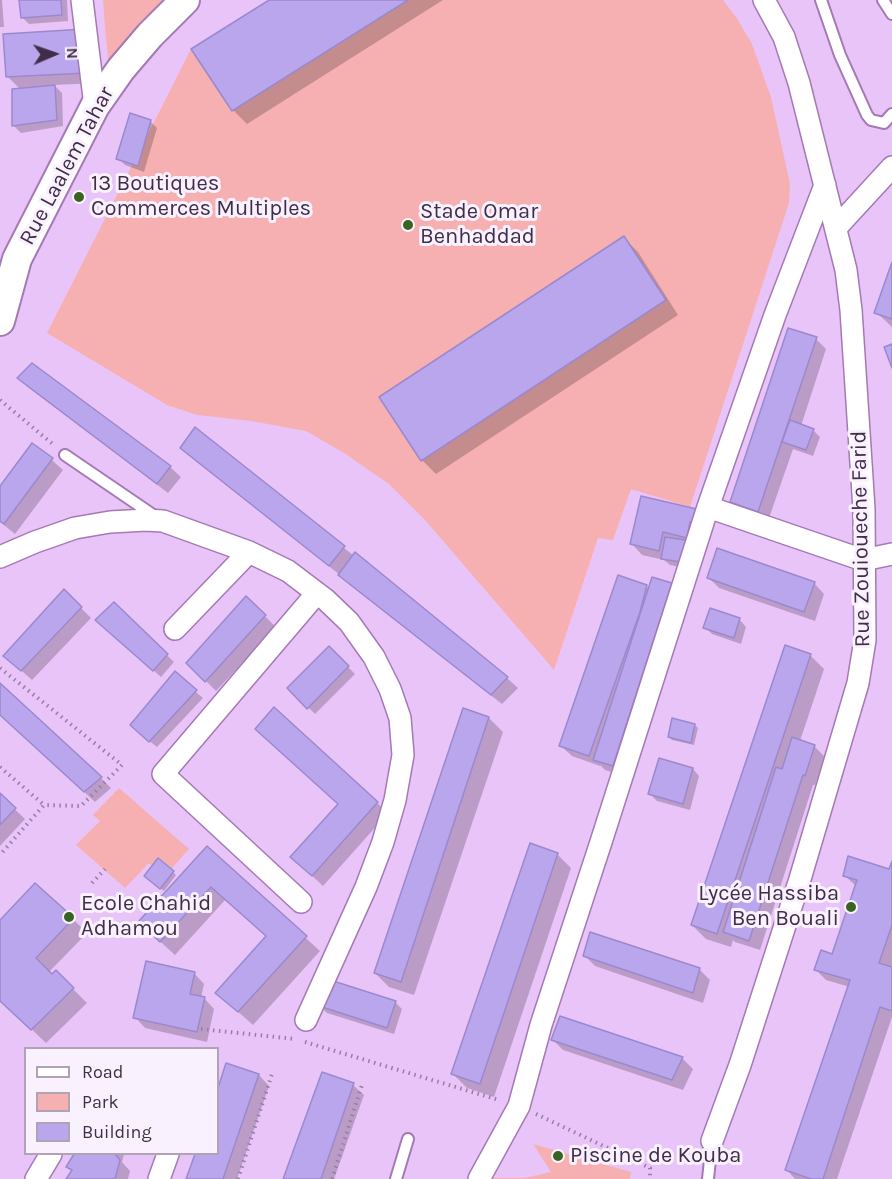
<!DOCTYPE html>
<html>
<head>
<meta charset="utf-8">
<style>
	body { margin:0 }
	#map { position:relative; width:892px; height:1179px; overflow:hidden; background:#e9c4f8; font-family:Karla,sans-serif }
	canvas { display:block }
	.legend { position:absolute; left:24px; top:1047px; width:195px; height:108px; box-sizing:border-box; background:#faf1fe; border:2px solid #b0a3b5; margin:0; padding:8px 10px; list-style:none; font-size:18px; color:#402e48 }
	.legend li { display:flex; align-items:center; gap:12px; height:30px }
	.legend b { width:30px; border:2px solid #b0a3b5 }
	.north { position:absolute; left:24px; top:24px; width:60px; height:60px; -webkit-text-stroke:4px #faf1fe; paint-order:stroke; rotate:88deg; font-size:16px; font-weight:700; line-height:24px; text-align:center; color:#402e48 }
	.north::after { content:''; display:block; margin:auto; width:21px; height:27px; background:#402e48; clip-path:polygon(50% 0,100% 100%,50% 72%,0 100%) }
</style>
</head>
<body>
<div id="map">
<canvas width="892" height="1179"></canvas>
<ul class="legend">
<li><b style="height:8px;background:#fff"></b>Road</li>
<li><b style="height:16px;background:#f7b0b2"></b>Park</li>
<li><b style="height:16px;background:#b9a6ec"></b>Building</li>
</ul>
<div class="north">N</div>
</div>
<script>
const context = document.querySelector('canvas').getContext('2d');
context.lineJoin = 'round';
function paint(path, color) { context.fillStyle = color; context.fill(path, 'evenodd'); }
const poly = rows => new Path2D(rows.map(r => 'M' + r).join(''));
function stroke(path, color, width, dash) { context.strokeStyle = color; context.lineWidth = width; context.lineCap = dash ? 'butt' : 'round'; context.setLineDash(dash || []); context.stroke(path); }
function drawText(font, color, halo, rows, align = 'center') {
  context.font = font + ' Karla,sans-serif'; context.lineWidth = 6; context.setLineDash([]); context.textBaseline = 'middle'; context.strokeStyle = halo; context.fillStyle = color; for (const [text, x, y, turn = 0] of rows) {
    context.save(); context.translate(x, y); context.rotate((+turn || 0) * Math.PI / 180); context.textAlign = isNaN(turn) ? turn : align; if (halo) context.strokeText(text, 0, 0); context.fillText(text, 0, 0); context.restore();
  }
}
paint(poly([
	[103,0,168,0,109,66,106,39],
	[269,0,723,0,736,17,752,44,771,97,790,184,789,203,690,507,631,489,613,540,598,538,554,670,425,520,389,484,344,453,306,431,251,421,197,415,167,405,47,333,191,49],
	[119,788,189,849,164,877,149,863,125,888,76,845,100,821,93,815],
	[533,1144,631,1172,630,1179,492,1179,492,1178,524,1178,551,1172]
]), '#f7b0b2');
paint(poly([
	[0,0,2,0,4,27,0,27],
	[21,0,67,0,68,21,29,24,22,17],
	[272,0,443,0,247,124,233,110,193,49],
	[84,31,97,83,54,85,62,93,63,126,21,133,14,126,14,90,20,89,7,76],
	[150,121,157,128,144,172,125,165,118,158],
	[624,238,638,252,678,315,436,474,422,460],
	[892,267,892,327,876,312],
	[816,339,826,349,801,426,813,430,820,437,813,456,793,449,768,521,742,512,731,502],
	[32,365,170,467,181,477,168,493,29,388,19,378],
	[195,429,507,678,518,688,502,704,350,585,340,575,192,458,182,448],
	[32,445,52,460,63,470,15,534,0,522,0,489],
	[700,511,695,570,670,565,664,560,642,555,632,544],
	[708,577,814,583,824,594,815,621,719,588],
	[671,584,682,595,623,776,605,770,600,765,600,766,572,756,561,746,646,586,650,590],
	[64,591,91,618,32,680,5,656],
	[246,598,276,627,216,691,188,663],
	[114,604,174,662,161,677,104,627],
	[711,610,740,620,746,627,741,644,712,634,705,627],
	[329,648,355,674,315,714,289,688],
	[810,655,824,669,800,741,814,746,825,757,815,785,813,785,760,950,735,942,733,940,731,947,706,939,692,925],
	[175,674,203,698,157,747,138,732],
	[0,685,101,778,111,788,95,802,0,714],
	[275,709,388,813,323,886,303,867,339,805],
	[464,710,489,718,503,732,414,995,389,987,375,973],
	[695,725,698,728,694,745,672,740,669,737],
	[693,769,699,776,690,810,657,801,650,794],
	[0,795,25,819,0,846],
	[207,848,320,951,253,1025,217,993,267,937,226,899,175,955,154,936],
	[557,854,571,868,494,1097,467,1088,453,1074],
	[892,866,892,965,891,969,892,969,892,1017,837,1179,795,1179,787,1170,850,987,826,980,815,969,833,956,856,886,844,875,890,871],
	[173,872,176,875,164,891,149,879],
	[73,919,87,933,48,973,52,976,56,972,87,1003,46,1043,0,999,0,923],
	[585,956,699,969,710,980,703,1003,595,966],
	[194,973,204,984,201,998,204,998,214,1009,207,1042,145,1028,135,1017],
	[395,1002,402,1009,394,1034,327,1013,320,1006],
	[553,1040,682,1058,693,1069,683,1090,563,1050],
	[227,1065,259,1075,269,1086,237,1179,188,1179,197,1154,218,1154,218,1093],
	[353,1085,364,1095,334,1179,285,1179],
	[75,1154,124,1154,122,1162,130,1171,128,1179,68,1179,73,1172,67,1167]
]), '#0003');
const building = poly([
	[19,0,61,0,62,15,21,18,19,0],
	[269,0,408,0,232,111,191,49,269,0],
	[85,29,87,73,6,77,3,34,85,29],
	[55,85,57,120,12,126,12,89,55,85],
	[130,113,151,120,138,166,116,159,130,113],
	[624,236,666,300,421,461,379,397,624,236],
	[892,262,892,319,874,313,892,262],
	[788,328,817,337,758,512,730,502,788,328],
	[892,344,892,368,884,347,892,344],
	[32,363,171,466,157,484,17,378,32,363],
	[790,420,814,429,806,450,782,442,790,420],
	[195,427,345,546,329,566,180,448,195,427],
	[32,443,53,458,4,524,0,521,0,486,32,443],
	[641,496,701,510,698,524,690,522,687,538,663,532,659,551,630,544,641,496],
	[665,537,692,541,688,563,661,559,665,537],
	[717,548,815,582,804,612,707,578,717,548],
	[355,552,508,677,491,695,338,575,355,552],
	[618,575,647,585,640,612,589,756,559,746,618,575],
	[652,577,672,583,613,766,593,760,652,577],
	[64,589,82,607,21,671,3,656,64,589],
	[246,596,266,615,205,682,186,663,246,596],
	[114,602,168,654,153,671,95,620,114,602],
	[710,608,740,618,734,638,703,628,710,608],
	[785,645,811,654,717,934,691,925,785,645],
	[329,646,349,666,307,709,287,688,329,646],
	[175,671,197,690,149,742,130,725,175,671],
	[0,683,102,777,84,792,0,715,0,683],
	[274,707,378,802,312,876,290,857,338,804,255,729,274,707],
	[463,708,489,717,401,982,374,973,463,708],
	[672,718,695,724,691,743,668,737,672,718],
	[792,737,815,745,805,776,803,775,749,941,723,932,776,767,782,769,792,737],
	[659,758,693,768,683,804,648,794,659,758],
	[0,793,16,808,0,825,0,793],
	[530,843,558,853,480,1084,451,1074,530,843],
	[207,846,307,936,238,1012,215,993,266,936,211,887,160,942,138,922,207,846],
	[848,856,889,869,892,861,892,925,879,963,892,967,892,1011,880,1007,823,1179,811,1179,785,1170,850,980,814,970,821,950,832,954,857,880,843,876,848,856],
	[158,858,174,871,160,889,144,876,158,858],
	[35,883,74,918,36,958,52,974,56,970,74,988,31,1030,0,1001,0,920,35,883],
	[590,932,700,968,693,993,583,956,590,932],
	[146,961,195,972,190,994,205,997,197,1032,133,1018,146,961],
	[327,979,396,1001,387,1028,319,1006,327,979],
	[560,1016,683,1057,672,1080,551,1040,560,1016],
	[226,1063,259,1074,223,1179,186,1179,195,1154,218,1154,218,1088,226,1063],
	[322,1072,354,1083,321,1179,283,1179,322,1072],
	[74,1154,115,1154,120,1160,115,1179,66,1179,72,1170,66,1167,74,1154]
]);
paint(building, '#b9a6ec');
stroke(building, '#9b88cd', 1.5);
const service = poly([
	[821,0,840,55,867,115,871,120,884,123,892,114],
	[883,0,892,14],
	[65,455,156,517],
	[396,1179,408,1139],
	[708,1179,712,1141]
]);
const minor = poly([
	[82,0,95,106],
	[836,228,892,167],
	[708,507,863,560,892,554],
	[0,557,35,542,75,528,110,522,146,520,163,521,249,552,288,571,325,599,349,622,374,657,390,689,400,718,403,755,395,800,383,842,366,887,306,1020],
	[175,629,249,552],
	[301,902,163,774,317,593],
	[712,1141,740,1065,800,879,858,683,865,640,864,509,851,310,846,270,799,83,784,37,764,0],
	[36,1179,51,1154],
	[159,1179,168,1154],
	[479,1179,519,1106,541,1025,601,842,708,507,775,315,825,185]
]);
const secondary = poly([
	[0,321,17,259,95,106,121,69,150,35,185,0]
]);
stroke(service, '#a579b5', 14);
stroke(minor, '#a579b5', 24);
stroke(secondary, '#a579b5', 32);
stroke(poly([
	[0,400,55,446],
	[0,668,122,765,81,806,44,805,0,855],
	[0,767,44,805],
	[92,883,105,869],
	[201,1029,295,1039],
	[305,1042,499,1100],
	[536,1114,650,1168,650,1179],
	[238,1179,272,1074],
	[332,1179,362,1085]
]), '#997da5', 4, [1.5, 4.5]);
stroke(service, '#fff', 10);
stroke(minor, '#fff', 21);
stroke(secondary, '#fff', 28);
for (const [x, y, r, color] of [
	[79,197,6,"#386321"],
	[408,225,6,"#386321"],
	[851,907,6,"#386321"],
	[69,917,6,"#386321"],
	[558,1156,6,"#386321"]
]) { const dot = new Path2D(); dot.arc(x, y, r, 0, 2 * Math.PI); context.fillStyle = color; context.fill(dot); stroke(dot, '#faf1fe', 2); }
drawText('22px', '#402e48', '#faf1fe', [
	["Rue Laalem Tahar",67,166,-62],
	["Rue Zouioueche Farid",861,539,-91]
]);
drawText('22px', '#402e48', '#faf1fe', [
	["13 Boutiques",91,184],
	["Commerces Multiples",91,209],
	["Stade Omar",420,212],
	["Benhaddad",420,237],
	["Lycée Hassiba",839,894,"right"],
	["Ben Bouali",839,919,"right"],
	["Ecole Chahid",81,904],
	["Adhamou",81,929],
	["Piscine de Kouba",570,1156]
], 'left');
</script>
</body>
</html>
